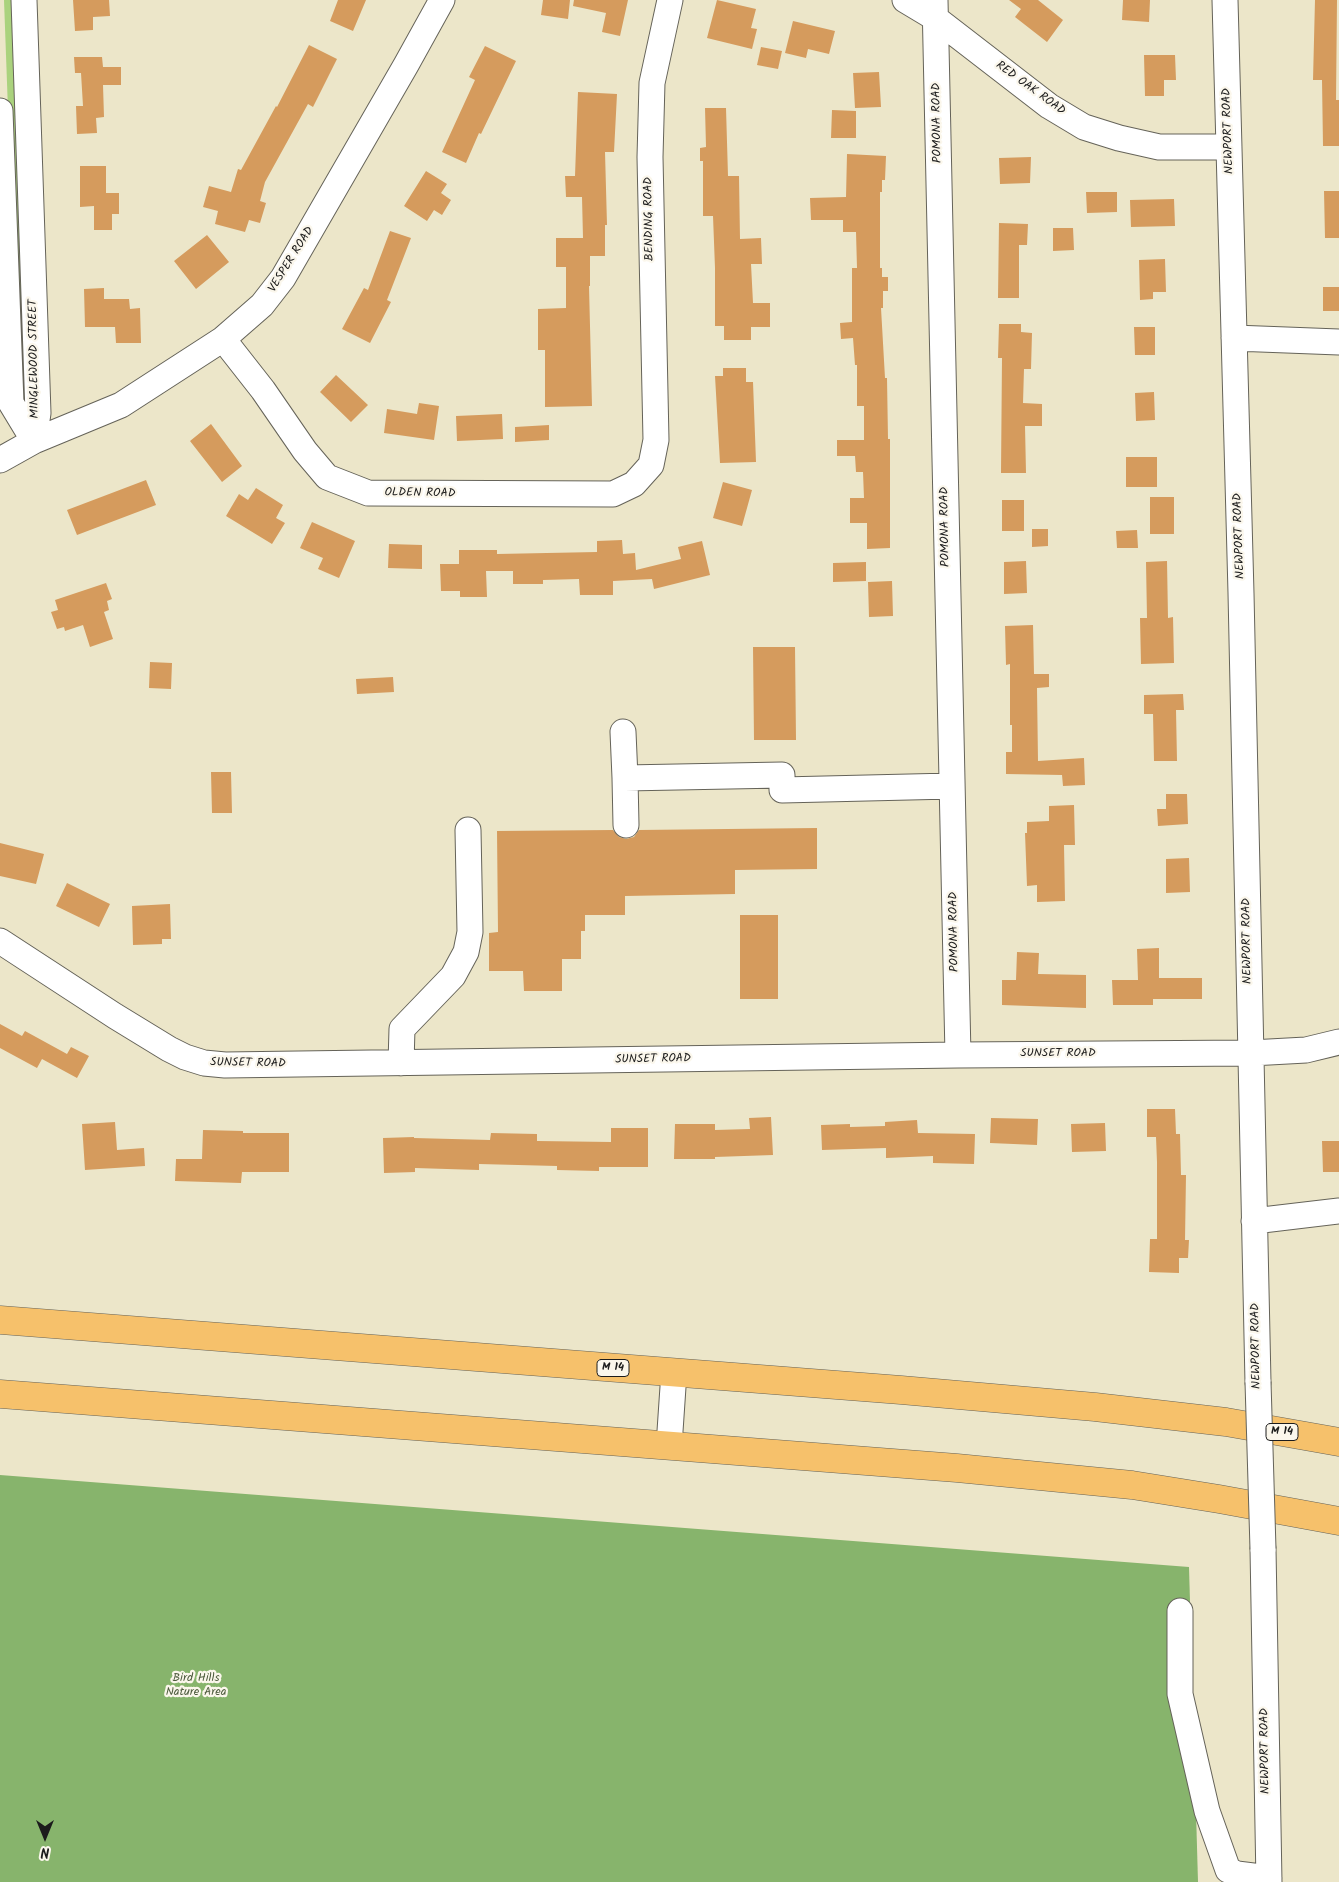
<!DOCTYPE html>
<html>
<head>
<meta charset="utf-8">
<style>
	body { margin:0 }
	#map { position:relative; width:1339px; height:1882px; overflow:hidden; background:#ece6c9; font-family:Kalam,sans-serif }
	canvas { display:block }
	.north { position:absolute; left:20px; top:1812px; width:50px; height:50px; -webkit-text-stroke:4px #fbf7ec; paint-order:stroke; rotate:180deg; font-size:14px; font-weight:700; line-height:20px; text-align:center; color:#1c1c1c }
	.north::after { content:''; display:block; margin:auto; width:18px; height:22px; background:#1c1c1c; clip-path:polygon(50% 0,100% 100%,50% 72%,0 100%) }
</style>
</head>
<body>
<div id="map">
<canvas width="1339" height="1882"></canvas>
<div class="north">N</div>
</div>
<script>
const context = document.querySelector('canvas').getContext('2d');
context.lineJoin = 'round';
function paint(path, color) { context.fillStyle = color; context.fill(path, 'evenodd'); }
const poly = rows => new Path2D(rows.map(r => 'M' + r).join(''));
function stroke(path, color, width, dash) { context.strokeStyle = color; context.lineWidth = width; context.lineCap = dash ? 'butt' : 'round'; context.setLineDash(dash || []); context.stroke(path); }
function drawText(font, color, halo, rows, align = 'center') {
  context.font = font + ' Kalam,sans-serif'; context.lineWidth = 4.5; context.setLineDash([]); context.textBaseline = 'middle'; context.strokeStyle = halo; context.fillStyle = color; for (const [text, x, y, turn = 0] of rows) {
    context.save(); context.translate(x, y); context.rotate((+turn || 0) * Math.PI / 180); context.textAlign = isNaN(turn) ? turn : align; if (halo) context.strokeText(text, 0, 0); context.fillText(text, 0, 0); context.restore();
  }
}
paint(poly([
	[4,0,15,0,29,412,19,413]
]), '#aad27d');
paint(poly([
	[0,1475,1189,1567,1198,1882,0,1882]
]), '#87b46c');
paint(poly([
	[73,0,109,0,110,16,93,17,93,30,75,31],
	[338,0,366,0,353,31,330,21],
	[543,0,570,0,568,19,541,15],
	[574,0,628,0,620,36,602,32,606,13,573,6],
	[717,0,756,9,751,28,757,29,752,49,707,38],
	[1009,0,1038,0,1063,20,1047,42,1015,17,1021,9],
	[1123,0,1150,0,1149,22,1122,20],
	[1315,0,1337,0,1336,100,1339,100,1339,146,1323,146,1322,80,1313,80],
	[793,21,835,31,829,54,808,49,806,58,785,53],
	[309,45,337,59,313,107,308,104,265,182,260,201,266,203,260,223,249,220,245,232,215,224,218,211,203,207,209,186,231,192,238,169,241,170,276,106,277,107],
	[485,46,516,61,481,134,479,133,466,163,442,152,475,80,469,77],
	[761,47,782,51,778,69,757,65],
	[1144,55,1175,55,1176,80,1164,80,1164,96,1145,96],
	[74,57,102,57,103,67,121,67,121,85,103,85,104,117,96,118,97,133,77,134,76,106,83,106,81,73,75,73],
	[879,72,881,107,855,108,853,73],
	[578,92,617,94,614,152,605,152,607,225,605,225,605,256,590,256,590,286,589,286,592,406,545,407,545,350,538,350,538,309,566,308,566,267,556,267,556,238,583,238,582,197,566,197,565,176,575,176],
	[705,108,726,108,728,176,739,176,740,239,761,238,762,264,751,264,753,303,770,303,770,327,751,327,751,340,724,340,724,326,715,326,715,268,713,216,703,216,703,161,700,161,700,148,706,147],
	[832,110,856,111,856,138,831,138],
	[847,154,886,156,885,180,882,180,882,192,880,192,880,268,882,268,882,277,888,277,888,291,883,291,883,308,881,308,885,378,887,378,888,439,890,439,890,548,867,549,867,523,850,523,850,498,864,498,863,472,856,472,855,456,837,456,837,440,864,440,864,406,857,406,857,365,855,365,853,338,841,339,840,323,852,322,852,268,857,268,856,232,843,232,843,220,811,220,810,198,846,197],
	[1031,157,1030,183,1000,184,999,158],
	[80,166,106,166,106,193,119,193,119,214,112,214,112,230,94,230,94,206,80,207],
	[426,171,447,184,441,193,451,200,442,215,434,210,427,221,404,206],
	[1324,191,1339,191,1339,238,1325,238],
	[1086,192,1117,192,1117,212,1087,213],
	[1174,199,1175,226,1131,227,1130,200],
	[999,223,1028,224,1027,245,1019,245,1019,298,998,298],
	[1053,228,1073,228,1074,250,1053,251],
	[390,231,411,238,387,300,391,302,370,343,342,329,364,288,368,290],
	[207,235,229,262,196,289,174,261],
	[1165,259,1166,292,1153,292,1153,299,1140,300,1139,260],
	[1323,287,1339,287,1339,311,1323,311],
	[104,288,104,299,129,299,130,309,140,308,141,343,116,343,115,327,85,327,84,289],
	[999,324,1021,324,1021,332,1032,333,1031,369,1024,369,1023,403,1042,404,1042,426,1025,426,1026,473,1001,473,1002,358,998,358],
	[1134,327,1155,327,1155,355,1135,355],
	[723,368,746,368,746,382,753,382,756,462,720,463,715,376,723,376],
	[336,375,368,405,351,422,320,392],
	[1154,392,1155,420,1136,421,1135,393],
	[419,403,439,406,434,440,384,433,387,409,417,414],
	[502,414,503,439,457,441,456,416],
	[211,424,242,466,222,482,190,441],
	[549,425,549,440,515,442,515,427],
	[1126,457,1157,457,1157,487,1126,487],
	[146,480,156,505,77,535,67,510],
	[723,482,752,490,742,526,713,518],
	[256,488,283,505,276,518,285,523,272,544,226,516,239,494,248,500],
	[1150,497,1174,497,1174,534,1150,534],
	[1002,500,1024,500,1024,531,1002,531],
	[312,522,355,541,339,578,318,569,323,558,300,548],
	[1032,529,1048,529,1048,546,1032,547],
	[1137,530,1138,548,1117,548,1116,531],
	[622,540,623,554,635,553,636,570,681,559,678,547,702,541,710,575,654,589,652,579,613,581,613,595,580,595,579,579,543,580,543,584,513,584,513,571,486,571,487,597,460,597,460,591,441,591,440,564,459,564,459,550,497,550,497,554,597,552,597,541],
	[389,544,422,545,422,569,388,568],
	[1026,561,1027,593,1004,594,1004,562],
	[1167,561,1168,618,1173,617,1174,663,1141,664,1140,618,1147,618,1146,562],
	[866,562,866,581,833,582,833,563],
	[892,581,893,616,869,617,868,582],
	[106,583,112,599,107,601,109,610,104,612,113,639,90,647,83,625,65,631,64,627,57,629,51,612,58,610,55,600],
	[1033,625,1034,674,1049,674,1049,687,1037,688,1038,761,1084,758,1085,785,1063,786,1062,775,1006,774,1006,752,1012,752,1012,725,1010,725,1010,664,1006,665,1005,626],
	[753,647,795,647,796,740,754,740],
	[150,662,172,663,171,689,149,688],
	[393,677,394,692,357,694,356,679],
	[1183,694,1184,710,1176,710,1177,761,1154,761,1153,714,1144,714,1144,695],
	[211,772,231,772,232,813,212,813],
	[1166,794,1187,794,1188,824,1158,826,1157,809,1166,809],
	[1074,805,1075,845,1064,845,1065,901,1037,902,1037,885,1027,886,1025,833,1027,833,1027,822,1049,821,1049,806],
	[817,828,817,869,735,870,735,894,625,896,625,915,585,915,585,931,581,931,581,959,562,959,562,991,524,991,523,971,489,971,489,933,498,932,497,831,613,830,619,837,626,839,634,837,639,830],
	[0,843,44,854,36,884,0,876],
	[1189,858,1190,892,1166,893,1166,859],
	[67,883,110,904,99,927,56,906],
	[170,904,171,939,162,939,162,944,133,945,132,906],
	[740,915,778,915,778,999,740,999],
	[1159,948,1159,978,1202,978,1202,999,1153,999,1153,1005,1113,1005,1112,980,1138,980,1137,949],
	[1017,952,1039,953,1038,974,1086,975,1086,1008,1002,1005,1002,980,1016,980],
	[0,1024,22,1036,25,1031,67,1054,71,1047,89,1056,77,1078,42,1059,37,1068,0,1048],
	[1147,1109,1175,1109,1176,1134,1180,1134,1181,1175,1186,1175,1185,1240,1189,1240,1188,1258,1179,1258,1179,1273,1149,1272,1150,1239,1157,1239,1157,1162,1156,1137,1147,1137],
	[771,1117,773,1155,715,1157,715,1159,674,1159,675,1124,715,1124,715,1130,750,1129,749,1118],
	[991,1118,1038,1119,1037,1145,990,1143],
	[917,1120,918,1133,975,1134,974,1164,933,1163,933,1156,886,1158,886,1148,822,1150,821,1125,850,1124,850,1127,885,1126,885,1122],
	[115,1122,117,1150,144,1148,145,1166,85,1170,82,1124],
	[1105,1123,1106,1151,1072,1152,1071,1124],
	[611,1128,648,1128,648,1167,599,1167,599,1171,557,1170,557,1166,479,1164,479,1170,415,1168,415,1172,384,1173,383,1138,414,1137,414,1138,490,1140,491,1133,537,1134,537,1141,611,1142],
	[203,1130,243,1131,243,1133,289,1133,289,1172,242,1172,241,1183,175,1181,176,1159,202,1159],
	[1322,1141,1339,1141,1339,1172,1323,1172]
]), '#d59b5d');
const minor = poly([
	[24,0,38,413,34,441],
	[905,0,935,18,1049,106,1084,127,1119,138,1159,147,1229,147],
	[935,0,958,1055],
	[1225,0,1241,593,1258,1382],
	[0,111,11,403,34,441],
	[1234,338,1339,342],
	[223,339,263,390,305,451,327,477,368,493,613,494,634,484,651,465,656,440,650,157,652,83,670,0],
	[0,460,34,441,121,405,223,339,262,305,283,278,406,65,442,0],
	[623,732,625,778,782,775,782,790,952,786],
	[625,778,626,825],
	[0,941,115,1016,169,1049,185,1057,204,1063,225,1065,958,1055,1251,1053,1306,1050,1339,1042],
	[401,1063,402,1029,453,976,466,952,470,932,468,830],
	[1254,1221,1339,1211],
	[669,1446,674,1372],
	[1263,1549,1269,1882],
	[1180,1611,1180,1694,1207,1811,1228,1870,1237,1874,1269,1878]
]);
const highway = poly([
	[0,1320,901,1390,1095,1407,1226,1422,1339,1442],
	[0,1394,957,1468,1132,1485,1219,1499,1339,1521]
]);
stroke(minor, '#656359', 27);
stroke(highway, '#656359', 29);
stroke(minor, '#fff', 25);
stroke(highway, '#f6c16b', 28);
const minorBridge = poly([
	[1258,1382,1263,1549]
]);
stroke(minorBridge, '#656359', 27, []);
stroke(minorBridge, '#fff', 25);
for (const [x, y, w] of [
	[613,1368,32],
	[1282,1432,32]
]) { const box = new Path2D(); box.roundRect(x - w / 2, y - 8.5, w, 17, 4); context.fillStyle = '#fbf7ec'; context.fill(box); stroke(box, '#1c1c1c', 1); }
drawText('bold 11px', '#1c1c1c', null, [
	["M 14",613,1368],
	["M 14",1282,1432]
]);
drawText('12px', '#1c1c1c', '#fbf7ec', [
	["RED OAK ROAD",1030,89,36],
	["POMONA ROAD",938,123,-91],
	["NEWPORT ROAD",1229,131,-92],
	["BENDING ROAD",650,219,-91],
	["VESPER ROAD",292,260,-58],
	["MINGLEWOOD STREET",35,359,-91],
	["OLDEN ROAD",420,494,1],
	["POMONA ROAD",946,527,-91],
	["NEWPORT ROAD",1240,536,-92],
	["POMONA ROAD",955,932,-91],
	["NEWPORT ROAD",1248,941,-91],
	["SUNSET ROAD",1058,1054],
	["SUNSET ROAD",653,1060,-1],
	["SUNSET ROAD",248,1064,1],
	["NEWPORT ROAD",1257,1346,-91],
	["NEWPORT ROAD",1266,1751,-91]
]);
drawText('12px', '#4e5c3e', '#fbf7ec', [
	["Bird Hills",196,1679],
	["Nature Area",196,1693]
]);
</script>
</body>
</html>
